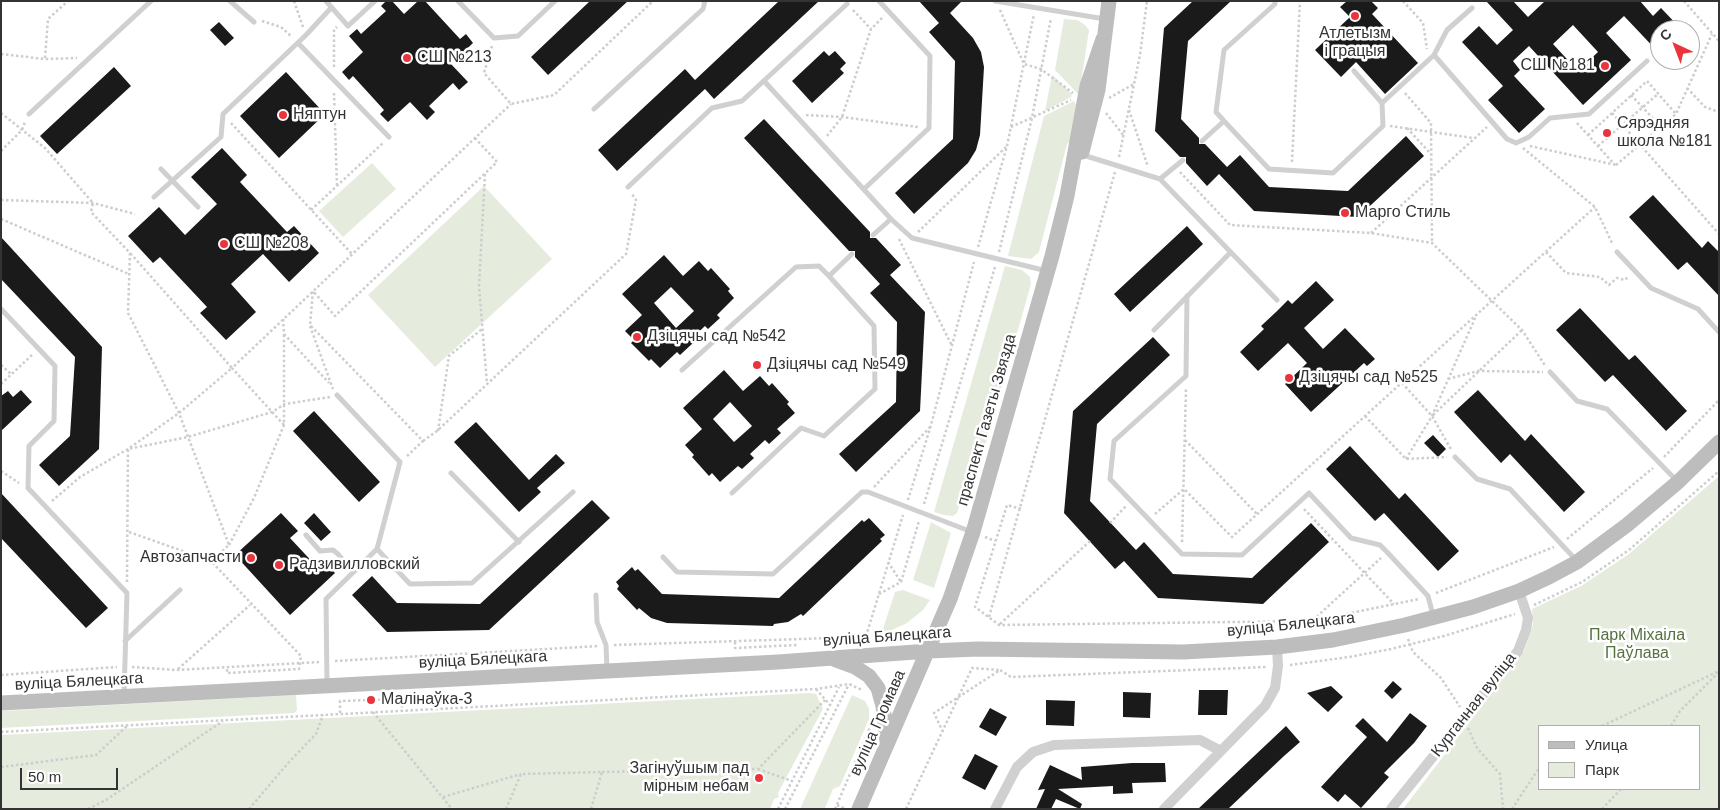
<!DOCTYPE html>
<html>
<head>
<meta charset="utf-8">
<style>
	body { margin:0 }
	#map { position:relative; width:1720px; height:810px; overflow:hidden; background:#fff; font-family:Helvetica,sans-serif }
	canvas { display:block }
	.frame { position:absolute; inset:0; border:2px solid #333; pointer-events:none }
	.legend { position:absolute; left:1538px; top:725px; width:162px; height:65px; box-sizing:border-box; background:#fff; border:1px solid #adadad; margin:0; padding:6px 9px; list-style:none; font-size:15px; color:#333 }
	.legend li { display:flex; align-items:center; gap:10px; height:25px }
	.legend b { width:25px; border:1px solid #adadad }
	.north { position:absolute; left:1650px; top:20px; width:50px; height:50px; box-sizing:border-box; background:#fff; border:1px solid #adadad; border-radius:50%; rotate:317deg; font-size:14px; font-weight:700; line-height:20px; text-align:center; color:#333 }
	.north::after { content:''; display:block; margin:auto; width:18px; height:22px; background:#ea343d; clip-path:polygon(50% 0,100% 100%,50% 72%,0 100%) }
	.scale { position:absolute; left:20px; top:768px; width:98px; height:22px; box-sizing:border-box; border:2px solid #333; border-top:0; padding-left:6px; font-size:15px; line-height:18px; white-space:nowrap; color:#333; -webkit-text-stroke:4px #fff; paint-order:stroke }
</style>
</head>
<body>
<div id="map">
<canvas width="1720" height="810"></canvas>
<div class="frame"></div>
<ul class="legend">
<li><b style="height:6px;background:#bdbdbd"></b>Улица</li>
<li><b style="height:14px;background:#e5ecde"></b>Парк</li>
</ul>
<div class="north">С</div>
<div class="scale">50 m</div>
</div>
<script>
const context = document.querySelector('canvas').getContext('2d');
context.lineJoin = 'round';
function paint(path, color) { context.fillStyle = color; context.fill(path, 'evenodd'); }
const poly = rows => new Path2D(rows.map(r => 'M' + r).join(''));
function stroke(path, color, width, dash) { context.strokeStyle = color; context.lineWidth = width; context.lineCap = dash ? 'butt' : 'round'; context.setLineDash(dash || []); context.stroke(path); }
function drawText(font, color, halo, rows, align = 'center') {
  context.font = font + ' Helvetica,sans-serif'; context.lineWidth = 5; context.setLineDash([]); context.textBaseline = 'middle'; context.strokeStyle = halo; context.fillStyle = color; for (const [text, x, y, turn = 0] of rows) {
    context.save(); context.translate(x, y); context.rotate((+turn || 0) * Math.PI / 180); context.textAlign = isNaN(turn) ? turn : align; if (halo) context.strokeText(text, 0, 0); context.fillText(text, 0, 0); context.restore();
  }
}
paint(poly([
	[1064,19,1077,20,1084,24,1089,30,1079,95,1055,70],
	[1052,75,1072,94,1071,97,1045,111],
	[1074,101,1077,107,1070,142,1067,144,1039,252,1031,259,1008,256,1044,116],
	[372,163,396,189,343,237,319,211],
	[484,186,552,259,435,367,368,295],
	[1005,266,1022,270,1030,277,1031,284,982,456,964,491,957,513,953,516,944,515,934,512],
	[1719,476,1719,809,1403,809,1524,651,1533,624,1532,609,1581,586,1629,554],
	[1539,726,1699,726,1699,789,1539,789],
	[931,522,951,533,934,588,913,580],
	[903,590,930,600,923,610,907,623,881,635,895,592],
	[810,693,816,694,823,709,778,793,779,797,774,799,770,809,1,809,1,735],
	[296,695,297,710,294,713,1,728,1,711],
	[852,695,865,701,869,709,869,719,840,786,833,789,825,808,800,809]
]), '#e5ecde');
paint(poly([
	[386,1,392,1,404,14,418,1,425,1,460,39,466,34,473,43,451,64,468,82,459,90,453,83,429,106,435,112,427,120,410,102,388,122,380,114,384,110,353,76,349,80,342,72,363,52,349,36,357,29,361,34,386,11,381,6],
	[590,1,628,1,548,75,531,57],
	[779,1,819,1,714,99,705,89,617,171,598,150,685,69,695,80],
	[919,1,962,1,950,13,973,38,981,52,984,67,980,135,976,150,968,163,914,214,895,193,953,139,955,61,929,32,939,23],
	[1193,1,1231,1,1188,41,1181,119,1199,138,1199,144,1205,144,1227,167,1240,155,1269,187,1348,191,1406,136,1424,156,1358,217,1254,211,1219,174,1207,186,1186,163,1186,157,1180,157,1155,131,1164,28],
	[1347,1,1371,1,1378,8,1372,14,1418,63,1385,94,1356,62,1341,77,1315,50,1350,17,1340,7],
	[1486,1,1513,1,1528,17,1545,1,1640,1,1653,16,1661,8,1682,30,1660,30,1660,54,1624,16,1606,33,1631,60,1583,105,1529,46,1513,61,1520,70,1514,76,1545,109,1519,133,1488,100,1503,86,1462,42,1479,26,1497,45,1513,30],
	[1573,25,1598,52,1578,71,1553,44],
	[219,22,234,38,225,46,210,30],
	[824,51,829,56,835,51,846,63,840,69,844,73,812,103,792,81],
	[114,67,131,86,57,154,40,136],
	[286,72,325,114,279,158,240,116],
	[764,119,870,232,870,238,876,238,901,265,890,275,925,312,920,411,856,472,839,454,896,402,897,322,870,293,880,284,855,257,855,251,849,251,744,138],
	[222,148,247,175,240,182,287,232,294,226,319,253,289,282,263,254,231,284,256,312,226,340,200,313,207,307,160,257,153,263,128,236,159,207,185,235,217,204,191,177],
	[1653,195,1702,248,1708,241,1719,252,1719,296,1687,262,1678,270,1629,217],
	[1187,226,1203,244,1130,312,1114,294],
	[1,237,102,347,99,449,59,486,39,465,70,436,75,357,1,279],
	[664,255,683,276,699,261,708,271,711,268,730,289,728,291,734,298,717,315,720,318,708,329,705,326,690,340,693,343,680,355,677,352,660,368,651,359,649,361,631,343,634,340,625,331,642,315,622,294],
	[671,287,694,311,676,328,654,303],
	[1316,281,1334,300,1304,328,1323,349,1345,328,1375,359,1367,366,1364,363,1311,412,1285,384,1307,363,1288,343,1258,371,1240,352,1264,329,1261,326,1276,312,1288,300,1292,304],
	[1580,308,1629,360,1635,355,1687,411,1666,431,1613,375,1605,382,1556,330],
	[1153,337,1170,355,1097,424,1090,501,1136,550,1144,542,1173,574,1252,578,1311,523,1329,542,1263,604,1158,598,1124,561,1115,569,1064,513,1073,411],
	[724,370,743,391,760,376,769,386,772,383,789,402,787,404,795,413,777,429,781,433,769,444,765,440,750,454,754,458,742,469,738,466,720,482,712,473,709,476,692,457,694,455,685,445,702,429,683,408],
	[730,402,752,426,734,442,713,419],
	[21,390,32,402,1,431,1,396,8,391,13,397],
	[1478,390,1525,441,1531,434,1585,492,1564,512,1510,454,1501,463,1454,412],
	[314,411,380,482,359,502,293,431],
	[476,422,529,480,556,454,565,463,537,488,541,492,519,512,454,442],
	[1433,435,1446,449,1438,457,1424,443],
	[1350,446,1399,499,1405,493,1459,551,1438,571,1384,513,1375,521,1326,469],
	[1,493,108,608,86,628,1,538],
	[592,500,610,518,489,630,387,632,352,595,372,576,397,603,480,604],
	[281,513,298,531,290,538,318,568,325,562,335,573,290,615,235,555],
	[314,513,331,532,321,541,304,523],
	[869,518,885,535,880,539,882,541,803,616,801,614,788,622,774,624,773,626,667,623,651,618,639,608,637,610,617,589,619,586,616,582,632,567,635,571,638,569,662,594,779,598,862,520,864,522],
	[1393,681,1402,689,1392,699,1384,691],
	[1331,686,1343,697,1328,712,1307,693],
	[1199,690,1228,690,1227,715,1198,715],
	[1123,692,1151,693,1150,718,1123,717],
	[1046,700,1075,701,1074,726,1046,725],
	[990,708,1007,717,996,736,979,727],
	[1410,713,1427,726,1414,743,1384,773,1389,777,1361,808,1345,794,1338,802,1321,787,1367,737,1355,726,1363,718,1387,742],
	[1286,726,1300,742,1284,756,1228,809,1198,809],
	[975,754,998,766,985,790,962,778],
	[1132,763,1165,763,1166,782,1132,783,1133,793,1113,794,1113,786,1058,789,1082,804,1080,809,1056,799,1051,809,1036,809,1045,789,1038,790,1050,765,1082,780,1081,767]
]), '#1a1a1a');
stroke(poly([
	[294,1,303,27],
	[1403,1,1423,23,1427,49],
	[1684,1,1719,41],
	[853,10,871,29],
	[1000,10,1024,64,1041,69,1073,93],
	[262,21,281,27,292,37],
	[492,46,484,73,511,104,554,95,653,1],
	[1,54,45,59,77,58],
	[45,58,48,19,68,1],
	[334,67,334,29,337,27],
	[1687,88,1705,107,1719,112],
	[334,93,337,186],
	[1405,93,1431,123,1432,243],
	[1631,95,1661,127],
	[1109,98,1134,84],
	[1129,110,1148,167],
	[1,113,45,148,93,203,91,212,130,253,128,313,179,413,229,545,211,561,301,656,299,669,227,673,227,668],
	[1106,113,1124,136],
	[1612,113,1719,234],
	[806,115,842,117,918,127],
	[231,123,352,254],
	[1577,123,1615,165],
	[1390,126,1473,138],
	[1011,127,1071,100],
	[1407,128,1429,152],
	[1588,135,1647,81,1676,114],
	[827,136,842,117,871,29,884,16],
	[1530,146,1616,165],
	[1598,146,1658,94],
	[1523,148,1595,207,1613,245],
	[1,151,22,130,25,122],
	[1119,157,1140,55,1147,1],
	[1292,162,1300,1],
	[1616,165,1676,114,1712,34],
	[1180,172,1230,225,1371,233,1432,243,1522,330,1546,367],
	[485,174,479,286,487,384],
	[1,200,93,203,135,214],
	[311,210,383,143],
	[1,219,129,274],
	[918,232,1006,147],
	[1371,233,1487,127],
	[899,239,952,346],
	[978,247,1007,146,1034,14],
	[999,252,1032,118,1051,18],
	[1546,252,1566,273,1600,277,1609,285,1617,278,1625,280,1628,277],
	[283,319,284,334,329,383],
	[310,326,333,389],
	[1,365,11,374],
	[1448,379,1478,371,1543,372],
	[1402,383,1432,416,1452,451],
	[1,384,32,355],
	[1433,415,1522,330],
	[1365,416,1406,459,1447,457],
	[284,425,232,368,511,104],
	[438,431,449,356,482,329],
	[1185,440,1257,514],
	[423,441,437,431,626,254,636,200,632,194],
	[407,456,423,441,310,325,313,291,335,316,497,162,475,138],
	[1664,457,1719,400],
	[1406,459,1432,416,1476,316],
	[1,471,19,483],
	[874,487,930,427],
	[908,500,931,425,974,262],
	[52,501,80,477,128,449,179,413,232,368,131,254],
	[924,504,995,267],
	[1021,509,1007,505,975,607,999,625,1312,621,1419,599],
	[1304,509,1394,604],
	[1155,514,1184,489,1232,537,1595,207],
	[1110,523,1126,506],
	[129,532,211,561],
	[985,537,995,541],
	[1567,539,1653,468],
	[1182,542,1186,388],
	[229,545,254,498,284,425,284,334],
	[888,562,901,582],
	[127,582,128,449,188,437,272,412,285,404,330,397],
	[1436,593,1554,547],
	[879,594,901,582,919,521],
	[1534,605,1582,582,1629,550,1719,471],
	[989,617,1115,172],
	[1313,620,1381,558],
	[1000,624,1090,541],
	[1408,639,1413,652,1441,678,1460,707],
	[735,642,735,648,797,645],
	[614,645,833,638,867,633,903,515],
	[335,661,599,646],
	[1290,665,1349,657,1391,649,1444,636,1515,614],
	[132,667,176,670,319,662],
	[178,669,250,605],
	[1,675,117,667],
	[816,689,830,705],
	[373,712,452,809],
	[340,713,340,701,402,699,402,711],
	[1602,726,1719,671],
	[1671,726,1680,711,1719,672],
	[1468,728,1477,748,1500,774,1503,809],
	[1,732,816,689,849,684,862,690],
	[943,732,934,713,1000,670,1011,677,1267,667],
	[1,767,96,755,127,726],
	[758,769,792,781],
	[602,772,758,769,825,700],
	[443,797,521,774],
	[837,805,846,809],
	[88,809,106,800,223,721],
	[249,809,289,762,316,734,323,715],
	[506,809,521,774,602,772,591,809],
	[778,809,839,687],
	[785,809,849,684],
	[835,809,871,725],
	[906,809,972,668,1000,670],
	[1512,809,1539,768],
	[1602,809,1621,789]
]), '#cdcdcd', 2.5, [2.5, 2.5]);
stroke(poly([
	[230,1,254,22],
	[326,1,348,26,375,1],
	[458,1,494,38,518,36,555,1],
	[995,1,1105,19],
	[298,43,389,137],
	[1434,55,1507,139,1516,143,1529,137,1550,118,1589,114,1647,61],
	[764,81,891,219,912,238,1047,271],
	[1382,103,1434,55,1447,30,1472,8],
	[594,109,703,9,705,1],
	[29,114,151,1],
	[1224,121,1269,169,1333,173,1383,126,1382,103,1354,71],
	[1202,141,1224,121,1216,112,1224,50,1275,4,1275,1],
	[1083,155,1160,179,1277,300],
	[161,169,198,207],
	[1160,179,1183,160],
	[628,187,712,108,742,101,847,4],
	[864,189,929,128,930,56,879,1],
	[154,197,221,137,223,114,306,35,331,8],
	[873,235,891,219],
	[1617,252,1651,288,1698,309,1719,332],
	[1187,296,1186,376,1114,441,1110,479,1182,554,1242,555,1309,493,1351,538,1380,545,1387,552,1428,596,1433,615],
	[1,309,55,366,54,421,29,446,28,488,127,593,124,695],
	[1154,330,1230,253],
	[682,370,796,267,819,266,829,276,852,254],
	[1550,372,1577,401,1607,409,1677,481],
	[337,395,400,462,377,549],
	[1455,457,1477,479,1510,489,1576,560],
	[451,473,519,542],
	[732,493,801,428,824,436,875,389,874,326,829,276],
	[306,535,320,551,333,550,338,554,353,572],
	[663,557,677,572,773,574,862,492,868,492,972,532],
	[596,595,597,622,606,645,607,670],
	[125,641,180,590],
	[327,684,326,599,377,549,410,584,472,583,573,492]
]), '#d0d0d0', 5);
stroke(poly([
	[995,809,1017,767,1033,752,1054,745,1200,740,1219,750],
	[1164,809,1265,706,1275,688,1278,666,1277,647],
	[1391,809,1518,651,1526,630,1528,618,1519,591]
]), '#d0d0d0', 10);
stroke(poly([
	[1082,152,1098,90,1109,1],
	[836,660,855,667,869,676,878,688,883,706,887,742],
	[1,703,778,662,929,651,978,649,1183,652,1277,647,1333,640,1405,625,1473,607,1519,591,1549,577,1577,562,1627,525,1678,482,1719,442],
	[859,809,950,599,973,532,1052,256,1067,196,1087,86,1103,39]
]), '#bdbdbd', 15);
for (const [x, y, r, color] of [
	[1355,16,5,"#ea343d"],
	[407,58,5,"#ea343d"],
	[1605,66,5,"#ea343d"],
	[283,115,5,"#ea343d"],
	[1607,133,5,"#ea343d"],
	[1345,213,5,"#ea343d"],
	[224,244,5,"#ea343d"],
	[637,337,5,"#ea343d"],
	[757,365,5,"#ea343d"],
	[1289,378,5,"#ea343d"],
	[251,558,5,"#ea343d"],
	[279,565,5,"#ea343d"],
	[371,700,5,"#ea343d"],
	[759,778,5,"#ea343d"]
]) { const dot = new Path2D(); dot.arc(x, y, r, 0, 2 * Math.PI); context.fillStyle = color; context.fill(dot); stroke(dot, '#fff', 2); }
drawText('16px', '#333', '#fff', [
	["Атлетызм",1355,34,"center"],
	["і грацыя",1355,52,"center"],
	["СШ №213",417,58],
	["СШ №181",1595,66,"right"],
	["Няптун",293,115],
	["Сярэдняя",1617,124],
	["школа №181",1617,142],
	["Марго Стиль",1355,213],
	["СШ №208",234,244],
	["Дзіцячы сад №542",647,337],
	["Дзіцячы сад №549",767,365],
	["Дзіцячы сад №525",1299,378],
	["Автозапчасти",241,558,"right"],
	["Радзивилловский",289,565],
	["Малінаўка-3",381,700],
	["Загінуўшым пад",749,769,"right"],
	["мірным небам",749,787,"right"]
], 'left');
drawText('16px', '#333', '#fff', [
	["праспект Газеты Звязда",987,420,-74],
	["вуліца Бялецкага",1291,625,-6],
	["вуліца Бялецкага",887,637,-4],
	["вуліца Бялецкага",483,660,-3],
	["вуліца Бялецкага",79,682,-3],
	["Курганная вуліца",1474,705,-52],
	["вуліца Громава",878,723,-66]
]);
drawText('16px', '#54713e', '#fff', [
	["Парк Міхаіла",1637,636],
	["Паўлава",1637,654]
]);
</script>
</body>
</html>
